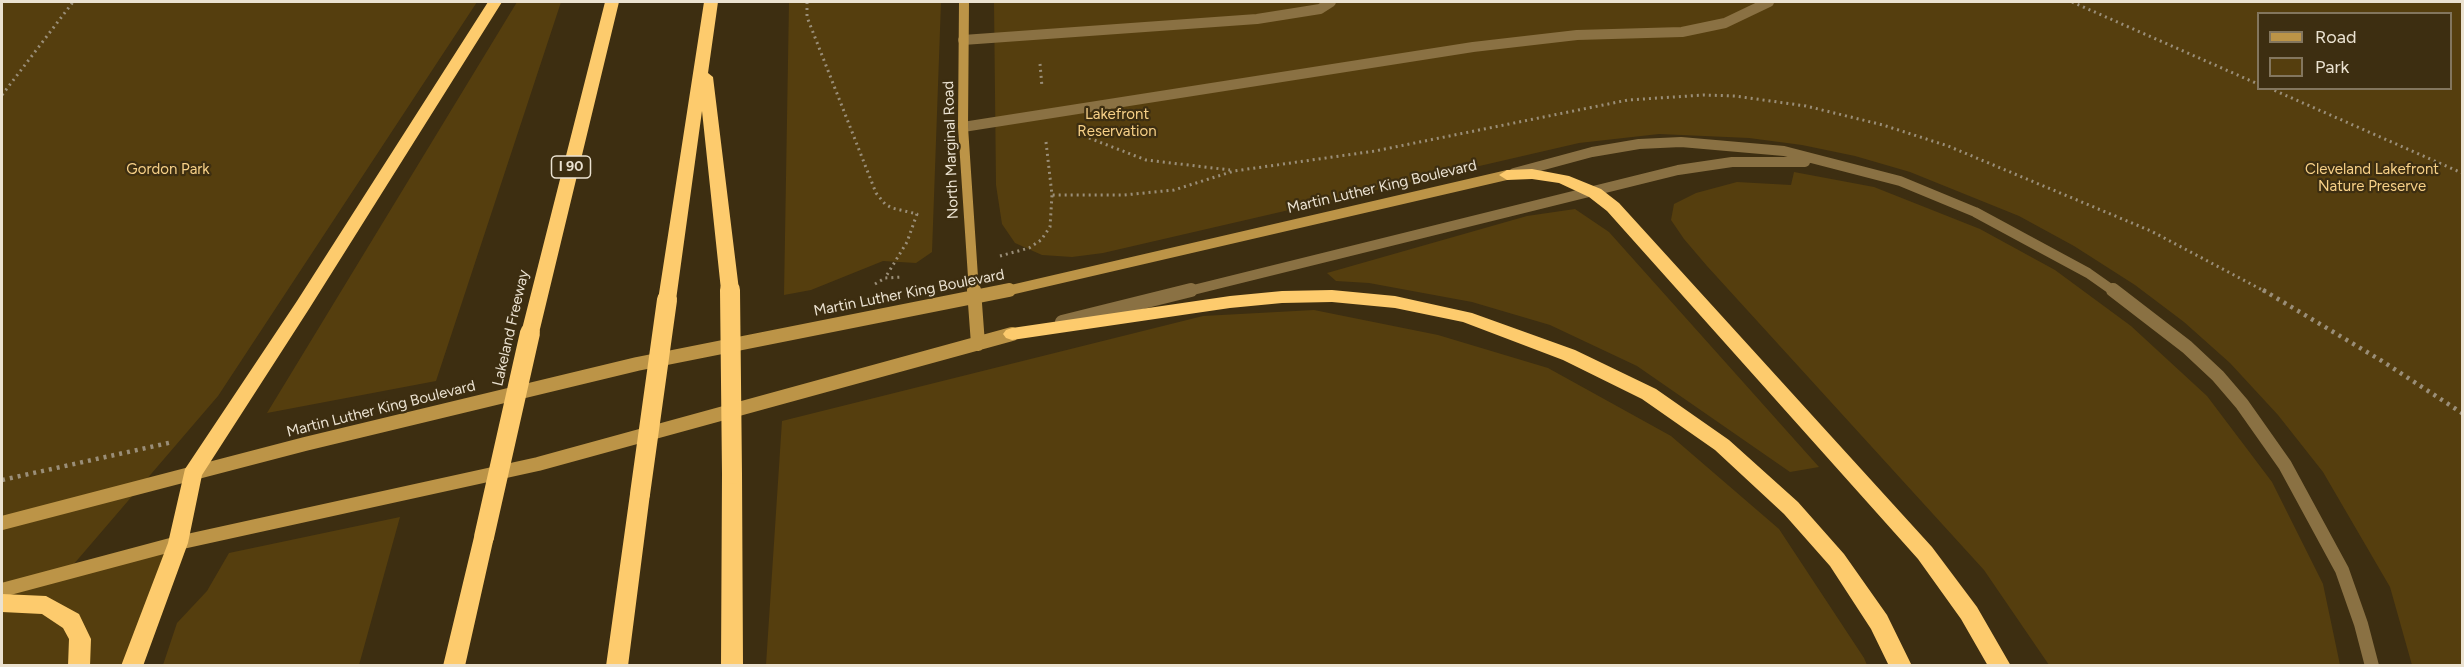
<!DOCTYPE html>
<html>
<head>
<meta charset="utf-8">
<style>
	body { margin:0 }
	#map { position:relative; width:2464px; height:667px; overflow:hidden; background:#3d2e11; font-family:Figtree,sans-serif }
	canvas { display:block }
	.frame { position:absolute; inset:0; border:3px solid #ebe2d1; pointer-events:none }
	.legend { position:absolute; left:2257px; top:12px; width:195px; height:78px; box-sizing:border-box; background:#3d2e11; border:2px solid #83765e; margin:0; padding:8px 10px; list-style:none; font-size:18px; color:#ebe2d1 }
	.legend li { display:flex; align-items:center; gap:12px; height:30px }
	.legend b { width:30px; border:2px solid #83765e }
</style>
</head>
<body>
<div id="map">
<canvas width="2464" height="667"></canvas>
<div class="frame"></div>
<ul class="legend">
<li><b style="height:8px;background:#bc9447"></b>Road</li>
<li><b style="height:16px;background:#553e0e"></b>Park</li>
</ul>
</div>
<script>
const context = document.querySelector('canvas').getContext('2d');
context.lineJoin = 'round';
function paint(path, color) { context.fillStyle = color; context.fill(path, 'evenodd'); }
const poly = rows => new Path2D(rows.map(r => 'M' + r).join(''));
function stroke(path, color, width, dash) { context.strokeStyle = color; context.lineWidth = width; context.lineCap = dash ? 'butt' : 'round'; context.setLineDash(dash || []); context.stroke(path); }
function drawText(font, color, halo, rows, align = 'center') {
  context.font = font + ' Figtree,sans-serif'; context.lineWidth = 4.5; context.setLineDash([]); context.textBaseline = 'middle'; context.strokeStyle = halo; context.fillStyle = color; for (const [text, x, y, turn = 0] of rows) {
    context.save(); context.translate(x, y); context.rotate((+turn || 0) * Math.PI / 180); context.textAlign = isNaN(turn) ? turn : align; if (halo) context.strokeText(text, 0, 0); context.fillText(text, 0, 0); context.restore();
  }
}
paint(poly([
	[2,2,477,2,218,396,67,572,178,543,132,665,2,665],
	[517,2,561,2,436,381,267,413],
	[789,2,941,2,932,252,916,263,883,261,811,290,784,295],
	[994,2,2462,2,2462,665,2412,665,2390,587,2323,472,2278,415,2230,363,2184,322,2135,285,2074,246,2019,216,1910,172,1855,156,1802,145,1749,138,1659,134,1579,143,1103,253,1072,257,1042,255,1015,243,1002,224,996,185],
	[2258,14,2450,14,2450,88,2258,88],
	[1794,172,1874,187,1980,229,2055,270,2131,326,2207,396,2272,482,2323,584,2340,665,2049,665,1984,570,1707,266,1684,239,1671,220,1674,204,1696,193,1737,182,1791,185],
	[1575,209,1609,232,1819,467,1790,472,1637,366,1550,325,1472,302,1369,283,1336,281,1327,273,1527,216],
	[1314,310,1438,335,1548,368,1671,436,1779,529,1864,658,1867,665,766,665,782,421,1203,316],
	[400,517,359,665,163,665,177,623,207,591,229,553]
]), '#553e0e');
stroke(poly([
	[807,2,807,17,876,193,885,204,892,208,917,214,907,242,885,278],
	[2072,2,2258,84],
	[1040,64,1042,87],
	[2269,88,2462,173],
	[2,95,73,2],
	[1089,138,1146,160,1230,170],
	[1046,142,1052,195,1124,195,1174,190,1234,171,1375,151,1628,100,1704,95,1735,96,1806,106,1883,125,1948,146,2151,231,2266,292],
	[1000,256,1029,248,1041,240,1050,227,1052,195],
	[875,284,885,278,902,277]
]), '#9a8e78', 3, [2, 4]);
stroke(poly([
	[2263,290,2382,361,2462,413],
	[2,480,173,442]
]), '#9a8e78', 4.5, [3, 5]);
stroke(poly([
	[963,127,1473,47,1577,35,1682,32,1725,23,1769,2]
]), '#8a7143', 10);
stroke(poly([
	[963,40,1257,19,1320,9,1331,2]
]), '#8a7143', 10);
stroke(poly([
	[1514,173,1592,152,1639,144,1681,142,1784,151,1900,181,1975,212,2088,273,2115,292],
	[1185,292,1678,170,1732,162,1805,162]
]), '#8a7143', 10);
stroke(poly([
	[2113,290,2187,347,2218,376,2242,404,2285,465,2342,570,2361,624,2372,666],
	[1062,322,1191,290]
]), '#8a7143', 14);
stroke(poly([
	[964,2,963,127,974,292],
	[1002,292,1507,175]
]), '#bc9447', 10);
stroke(poly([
	[974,290,978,344],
	[2,523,305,444,637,364,1009,290],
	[2,590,178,543,538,464,1012,334]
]), '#bc9447', 14);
paint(poly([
	[488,2,502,2,309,309,202,475,188,543,143,666,121,666,168,543,185,469,297,301,488,2],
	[605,2,619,2,539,333,536,337,530,339,524,337,521,333,605,2],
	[704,2,718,2,708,73,713,77,739,290,736,294,730,296,724,294,721,290,702,111,676,300,673,304,667,306,661,304,658,300,704,2],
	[1532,169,1569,176,1601,189,1619,203,1932,547,1977,607,2011,666,1988,666,1961,619,1918,559,1607,211,1589,197,1559,183,1532,179,1507,180,1499,175,1507,170,1532,169],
	[1332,290,1395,296,1472,313,1575,350,1656,389,1729,440,1798,502,1844,554,1887,615,1912,666,1889,666,1871,629,1830,566,1784,514,1715,450,1642,399,1563,360,1463,322,1395,308,1332,302,1282,303,1230,308,1012,340,1006,338,1003,334,1006,330,1012,328,1230,296,1282,291,1332,290],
	[732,466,739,469,742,474,743,666,721,666,722,474,725,469,732,466],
	[640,486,647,488,650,494,628,666,606,666,630,494,633,488,640,486],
	[484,529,491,531,494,537,465,666,443,666,474,537,477,531,484,529],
	[2,594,46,596,79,614,91,639,90,666,68,666,69,639,63,628,42,614,2,612,2,594]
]), '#fdcb6d');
stroke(poly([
	[730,290,732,474],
	[640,494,667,300],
	[484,537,530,333]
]), '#fdcb6d', 20);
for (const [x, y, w] of [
	[571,167,39]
]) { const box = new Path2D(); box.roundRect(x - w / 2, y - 11, w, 22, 4.5); context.fillStyle = '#3d2e11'; context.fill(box); stroke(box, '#ebe2d1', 1.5); }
drawText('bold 14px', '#ebe2d1', null, [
	["I 90",571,167]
]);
drawText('15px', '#f8d188', '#3d2e11', [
	["Lakefront",1117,115],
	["Reservation",1117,132],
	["Gordon Park",168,170],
	["Cleveland Lakefront",2372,170],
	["Nature Preserve",2372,187]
]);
drawText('15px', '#ebe2d1', '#3d2e11', [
	["North Marginal Road",951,150,-92],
	["Martin Luther King Boulevard",1382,187,-13],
	["Martin Luther King Boulevard",909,293,-11],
	["Lakeland Freeway",511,328,-77],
	["Martin Luther King Boulevard",381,409,-14]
]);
</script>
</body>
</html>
